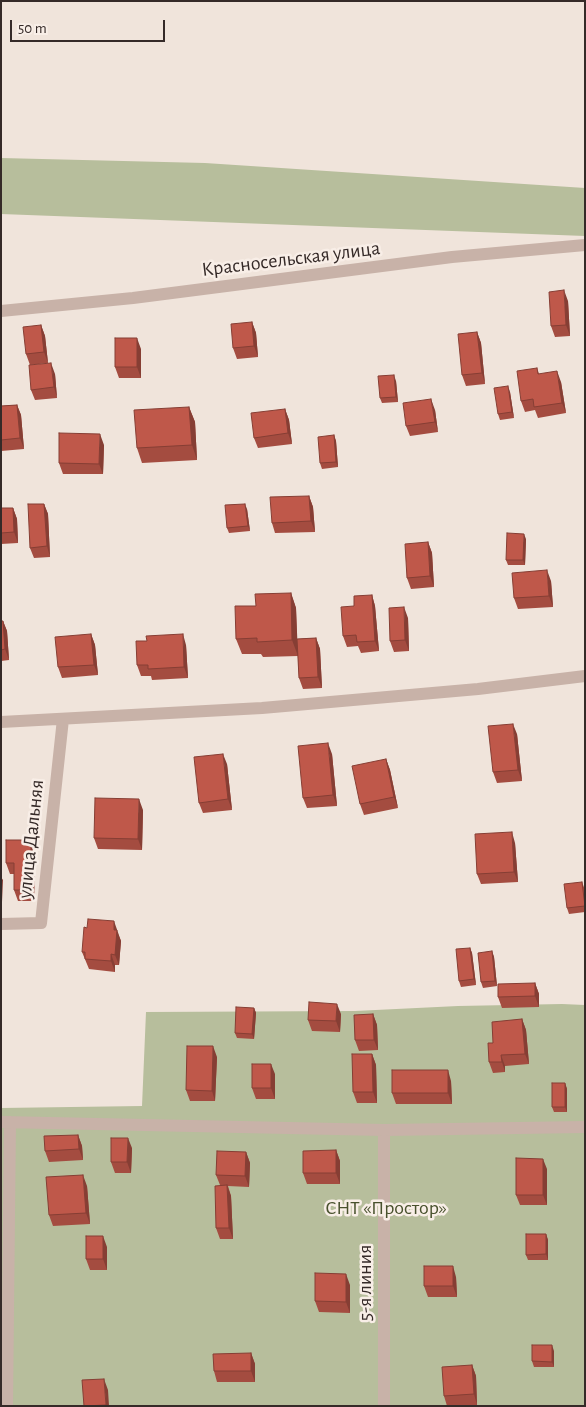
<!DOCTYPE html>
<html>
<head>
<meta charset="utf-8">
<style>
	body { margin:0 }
	#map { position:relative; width:586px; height:1407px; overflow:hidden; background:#f0e4db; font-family:"Alegreya Sans",sans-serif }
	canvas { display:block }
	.frame { position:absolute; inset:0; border:2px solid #352a28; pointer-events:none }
	.scale { position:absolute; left:10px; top:20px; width:155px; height:22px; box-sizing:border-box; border:2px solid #352a28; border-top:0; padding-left:6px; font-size:15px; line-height:18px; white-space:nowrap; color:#352a28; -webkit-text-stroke:4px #f8eee7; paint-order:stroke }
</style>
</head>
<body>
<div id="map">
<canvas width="586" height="1407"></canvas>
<div class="frame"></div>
<div class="scale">50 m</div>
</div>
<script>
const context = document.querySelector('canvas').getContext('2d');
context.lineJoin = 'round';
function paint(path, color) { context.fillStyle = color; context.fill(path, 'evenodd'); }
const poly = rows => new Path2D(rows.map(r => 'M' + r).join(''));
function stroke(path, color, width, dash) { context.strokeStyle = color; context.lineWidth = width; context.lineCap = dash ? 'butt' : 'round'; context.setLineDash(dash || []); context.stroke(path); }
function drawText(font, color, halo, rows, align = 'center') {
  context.font = font + ' "Alegreya Sans",sans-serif'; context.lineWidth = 5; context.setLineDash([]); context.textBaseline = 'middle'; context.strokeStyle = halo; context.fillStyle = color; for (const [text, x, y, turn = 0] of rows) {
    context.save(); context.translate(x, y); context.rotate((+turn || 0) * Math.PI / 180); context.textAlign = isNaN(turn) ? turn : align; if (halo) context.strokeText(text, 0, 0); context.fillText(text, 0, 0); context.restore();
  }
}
paint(poly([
	[1,158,205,163,585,188,585,236,1,214],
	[562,1004,585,1005,585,1406,1,1406,1,1108,142,1106,146,1012,355,1011,458,1006]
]), '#b7be9c');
stroke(poly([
	[1,311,133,298,452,257,585,245],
	[1,722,262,708,478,689,585,676],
	[1,924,41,923,63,719],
	[1,1122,384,1130,585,1127],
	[384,1130,384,1406],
	[7,1406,10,1122]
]), '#c8b2a8', 12);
paint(poly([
	[568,301,570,336,555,337,551,326],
	[252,322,256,333,258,357,237,359,233,348],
	[41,325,45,336,48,363,30,365,26,354],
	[477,332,481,343,485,384,466,386,462,375],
	[141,349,141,378,119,378,115,367],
	[537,368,539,374,561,382,566,413,538,418,535,410,525,412,521,401],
	[55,374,57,398,35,400,31,390],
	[396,381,398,402,382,403,380,398],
	[510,392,514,418,500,420,498,414],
	[17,405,21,415,24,449,1,451,1,406],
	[189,407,195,422,197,460,142,463,137,448],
	[285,409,289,420,292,444,258,448,254,438],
	[435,410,438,432,410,436,406,426],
	[334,435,336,441,338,467,322,469,320,463],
	[104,445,103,474,63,474,59,463],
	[309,496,313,507,315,532,275,533,272,523],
	[44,504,48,514,50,557,34,558,30,548],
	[1,508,13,508,17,519,18,543,1,544],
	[247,509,250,531,229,533,227,528],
	[526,539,525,565,508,565,506,560],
	[428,542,432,553,434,587,411,589,407,578],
	[551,581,553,607,518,609,514,598],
	[291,593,296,608,297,639,316,638,320,649,322,688,303,689,299,678,298,656,263,657,261,654,242,654,236,639,256,606],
	[372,595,375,606,379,651,361,653,358,646,347,647,343,636,354,606],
	[408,618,409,651,394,652,390,641],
	[1,621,3,621,7,631,9,660,1,661],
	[91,634,95,645,98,675,62,678,58,667],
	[186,645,188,678,152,680,151,676,141,676,137,665],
	[517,734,522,781,497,783,493,772],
	[332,754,337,806,307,808,303,798],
	[386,759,390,770,398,808,364,815,360,804],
	[227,764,232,810,203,813,199,803],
	[143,810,142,850,98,849,94,838],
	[515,843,518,882,481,884,477,874],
	[35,851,34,901,18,901,14,890,14,874,10,874,6,863],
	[582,882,585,890,585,912,569,914,567,908],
	[118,932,118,934,121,941,119,965,115,965,115,972,89,969,82,952],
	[470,948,472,953,476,985,461,987,459,981],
	[492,951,494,957,497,986,483,988,481,982],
	[535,983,539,994,539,1007,502,1008,498,997],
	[254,1008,256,1013,254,1039,237,1038,235,1033],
	[341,1014,340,1032,312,1031,308,1020],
	[373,1014,377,1025,378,1050,359,1051,355,1040],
	[522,1019,526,1030,529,1064,505,1066,505,1072,493,1073,489,1062,493,1043],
	[372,1054,376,1065,377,1103,357,1103,353,1092],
	[217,1057,215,1101,190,1101,186,1090],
	[275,1074,275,1099,256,1099,252,1088],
	[451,1081,452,1104,396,1104,392,1093],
	[565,1083,567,1089,567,1112,554,1112,552,1107],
	[78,1135,82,1146,83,1160,49,1162,45,1151],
	[132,1148,131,1173,115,1173,111,1162],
	[336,1150,340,1161,340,1184,307,1184,303,1173],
	[246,1152,250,1163,249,1187,228,1186,231,1196,233,1239,220,1239,216,1228,220,1185,216,1175],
	[547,1169,547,1205,520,1205,516,1195],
	[87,1186,90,1224,53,1226,49,1215],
	[546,1234,548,1240,548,1260,528,1260,526,1255],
	[107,1247,107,1270,90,1270,86,1259],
	[456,1277,457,1297,428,1297,424,1286],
	[350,1285,350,1313,319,1312,315,1301],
	[554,1351,554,1367,534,1367,532,1361],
	[251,1353,255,1364,255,1382,217,1382,214,1371],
	[472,1365,476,1376,477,1405,447,1406,444,1396]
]), '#a44c40');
paint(poly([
	[564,290,568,301,570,336,566,325],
	[252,322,256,333,258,357,254,346],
	[41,325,45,336,48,363,44,352],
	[477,332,481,343,485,384,482,373],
	[137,338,141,349,141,378,137,367],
	[51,363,55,374,57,398,54,387],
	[557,371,561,382,566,413,562,403],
	[394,375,396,381,398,402,396,397],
	[508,386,510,392,514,418,512,412],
	[431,399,435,410,438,432,435,422],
	[17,405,21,415,24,449,20,438],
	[189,407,195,422,197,460,192,445],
	[285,409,289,420,292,444,288,433],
	[100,434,104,445,103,474,99,464],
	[334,435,336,441,338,467,336,462],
	[309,496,313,507,315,532,311,521],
	[44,504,48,514,50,557,47,546],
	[245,504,247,509,250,531,248,526],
	[13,508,17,519,18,543,14,532],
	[524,534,526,539,525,565,523,560],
	[428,542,432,553,434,587,430,576],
	[547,570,551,581,553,607,549,596],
	[291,593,296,608,298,656,292,640],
	[372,595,375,606,379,651,375,641],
	[404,607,408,618,409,651,405,640],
	[3,621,7,631,9,660,5,649],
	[91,634,95,645,98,675,94,665],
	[183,634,186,645,188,678,184,667],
	[316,638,320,649,322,688,318,677],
	[513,724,517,734,522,781,518,770],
	[328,743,332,754,337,806,333,795],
	[223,754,227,764,232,810,228,799],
	[386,759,390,770,398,808,394,797],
	[139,799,143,810,142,850,138,839],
	[512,832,515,843,518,882,514,872],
	[31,840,35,851,34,901,30,890],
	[1,877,3,880,2,902,1,899],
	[114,921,121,941,119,965,115,955,114,930],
	[470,948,472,953,476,985,474,979],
	[492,951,494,957,497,986,495,981],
	[111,954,115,965,115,972,111,961],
	[535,983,539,994,539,1007,535,996],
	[337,1004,341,1014,340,1032,336,1021],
	[254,1008,256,1013,254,1039,252,1034],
	[373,1014,377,1025,378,1050,374,1040],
	[522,1019,526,1030,529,1064,525,1054],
	[213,1046,217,1057,215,1101,212,1091],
	[372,1054,376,1065,377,1103,373,1092],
	[501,1055,505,1066,505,1072,502,1062],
	[271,1064,275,1074,275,1099,271,1088],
	[448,1070,451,1081,452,1104,448,1093],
	[565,1083,567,1089,567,1112,565,1107],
	[78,1135,82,1146,83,1160,79,1149],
	[128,1138,132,1148,131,1173,127,1162],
	[336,1150,340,1161,340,1184,336,1173],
	[246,1152,250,1163,249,1187,245,1176],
	[543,1159,547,1169,547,1205,543,1195],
	[83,1175,87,1186,90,1224,86,1213],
	[227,1185,231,1196,233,1239,229,1228],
	[546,1234,548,1240,548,1260,546,1254],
	[103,1236,107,1247,107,1270,103,1259],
	[453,1266,456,1277,457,1297,453,1286],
	[346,1274,350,1285,350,1313,346,1302],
	[552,1345,554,1351,554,1367,552,1362],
	[251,1353,255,1364,255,1382,251,1371],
	[472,1365,476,1376,477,1405,474,1394],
	[104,1379,108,1390,109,1406,106,1405]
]), '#863e34');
const building = poly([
	[564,290,566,325,551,326,549,292,564,290],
	[252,322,254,346,233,348,231,324,252,322],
	[41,325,44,352,26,354,23,327,41,325],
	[477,332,482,373,462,375,458,334,477,332],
	[115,338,137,338,137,367,115,367,115,338],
	[51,363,54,387,31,390,29,365,51,363],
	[537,368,538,374,557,371,562,403,534,407,533,399,521,401,517,371,537,368],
	[394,375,396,397,380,398,378,376,394,375],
	[508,386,512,412,498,414,494,388,508,386],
	[431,399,435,422,406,426,403,403,431,399],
	[17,405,20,438,1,440,1,406,17,405],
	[189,407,192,445,137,448,134,410,189,407],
	[285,409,288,433,254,438,251,413,285,409],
	[59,433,100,434,99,464,59,463,59,433],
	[334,435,336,462,320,463,318,437,334,435],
	[309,496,311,521,272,523,270,497,309,496],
	[28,504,44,504,47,546,30,548,28,504],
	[245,504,248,526,227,528,225,505,245,504],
	[1,508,13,508,14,532,1,533,1,508],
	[507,533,524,534,523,560,506,560,507,533],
	[428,542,430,576,407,578,405,544,428,542],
	[547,570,549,596,514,598,512,573,547,570],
	[291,593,292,640,257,642,257,638,236,639,235,606,256,606,255,594,291,593],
	[372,595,375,641,357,642,356,635,343,636,341,607,354,606,354,596,372,595],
	[404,607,405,640,390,641,389,608,404,607],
	[1,621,3,621,5,649,1,650,1,621],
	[91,634,94,665,58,667,55,637,91,634],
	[183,634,184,667,148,669,148,665,137,665,136,641,147,641,146,636,183,634],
	[316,638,318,677,299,678,297,639,316,638],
	[513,724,518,770,493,772,488,726,513,724],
	[328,743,333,795,303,798,298,746,328,743],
	[223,754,228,799,199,803,194,757,223,754],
	[386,759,394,797,360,804,352,766,386,759],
	[95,798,139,799,138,839,94,838,95,798],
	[512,832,514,872,477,874,475,834,512,832],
	[6,840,31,840,30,890,14,890,14,863,6,863,6,840],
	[582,882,585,906,567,908,564,884,582,882],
	[88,919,114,921,114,930,117,930,115,955,111,954,111,961,85,959,85,952,82,952,84,927,87,928,88,919],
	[470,948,474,979,459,981,456,949,470,948],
	[492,951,495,981,481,982,478,953,492,951],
	[535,983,535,996,498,997,498,984,535,983],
	[309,1002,337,1004,336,1021,308,1020,309,1002],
	[236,1007,254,1008,252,1034,235,1033,236,1007],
	[373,1014,374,1040,355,1040,354,1015,373,1014],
	[522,1019,525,1054,501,1055,502,1062,489,1062,488,1043,493,1043,492,1022,522,1019],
	[187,1046,213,1046,212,1091,186,1090,187,1046],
	[352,1054,372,1054,373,1092,353,1092,352,1054],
	[252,1064,271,1064,271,1088,252,1088,252,1064],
	[392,1070,448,1070,448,1093,392,1093,392,1070],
	[552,1083,565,1083,565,1107,552,1107,552,1083],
	[78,1135,79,1149,45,1151,44,1136,78,1135],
	[111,1138,128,1138,127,1162,111,1162,111,1138],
	[336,1150,336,1173,303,1173,303,1151,336,1150],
	[217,1151,246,1152,245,1176,216,1175,217,1151],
	[516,1158,543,1159,543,1195,516,1195,516,1158],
	[83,1175,86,1213,49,1215,46,1177,83,1175],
	[227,1185,229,1228,216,1228,215,1186,227,1185],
	[526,1234,546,1234,546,1254,526,1255,526,1234],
	[86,1236,103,1236,103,1259,86,1259,86,1236],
	[424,1266,453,1266,453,1286,424,1286,424,1266],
	[315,1273,346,1274,346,1302,315,1301,315,1273],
	[532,1345,552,1345,552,1362,532,1361,532,1345],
	[251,1353,251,1371,214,1371,213,1354,251,1353],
	[472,1365,474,1394,444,1396,442,1367,472,1365],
	[104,1379,106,1405,84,1406,82,1380,104,1379]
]);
paint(building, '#bf584a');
stroke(building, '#863e34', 1);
drawText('20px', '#352a28', '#f8eee7', [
	["Красносельская улица",291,259,-7],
	["улица Дальняя",31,839,-84],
	["5-я линия",365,1283,-90]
]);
drawText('20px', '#48512d', '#f8eee7', [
	["СНТ «Простор»",386,1208]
]);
</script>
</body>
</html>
